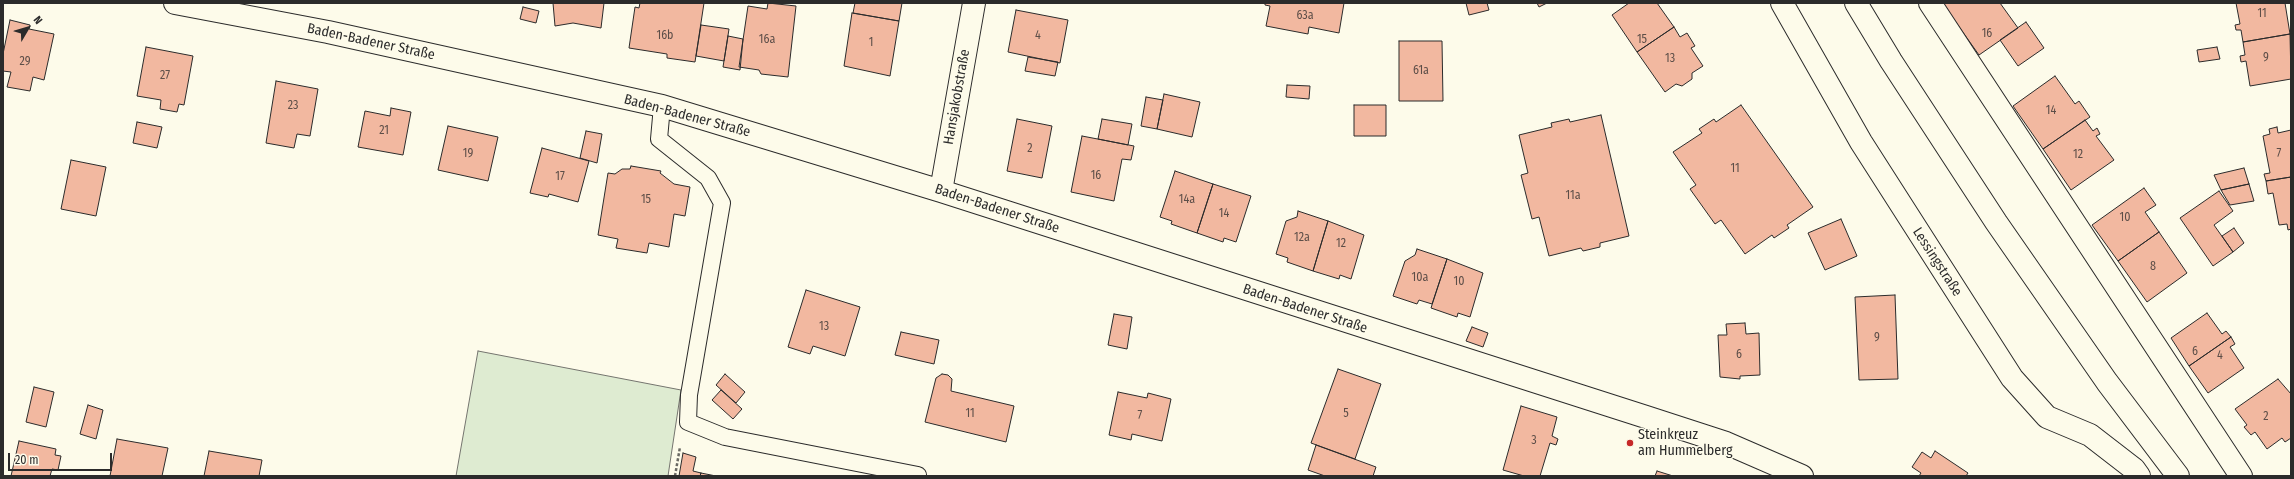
<!DOCTYPE html>
<html>
<head>
<meta charset="utf-8">
<style>
	body { margin:0 }
	#map { position:relative; width:2294px; height:479px; overflow:hidden; background:#fdfbea; font-family:"Fira Sans Condensed",sans-serif }
	canvas { display:block }
	.frame { position:absolute; inset:0; border:4px solid #2b2b2b; pointer-events:none }
	.north { position:absolute; left:8px; top:8px; width:40px; height:40px; -webkit-text-stroke:3px #fdfbea; paint-order:stroke; rotate:52deg; font-size:11px; font-weight:700; line-height:16px; text-align:center; color:#2b2b2b }
	.north::after { content:''; display:block; margin:auto; width:14px; height:18px; background:#2b2b2b; clip-path:polygon(50% 0,100% 100%,50% 72%,0 100%) }
	.scale { position:absolute; left:8px; top:453px; width:104px; height:18px; box-sizing:border-box; border:2px solid #2b2b2b; border-top:0; padding-left:5px; font-size:12px; line-height:14px; white-space:nowrap; color:#2b2b2b; -webkit-text-stroke:3px #fdfbea; paint-order:stroke }
</style>
</head>
<body>
<div id="map">
<canvas width="2294" height="479"></canvas>
<div class="frame"></div>
<div class="north">N</div>
<div class="scale">20 m</div>
</div>
<script>
const context = document.querySelector('canvas').getContext('2d');
context.lineJoin = 'round';
function paint(path, color) { context.fillStyle = color; context.fill(path, 'evenodd'); }
const poly = rows => new Path2D(rows.map(r => 'M' + r).join(''));
function stroke(path, color, width, dash) { context.strokeStyle = color; context.lineWidth = width; context.lineCap = dash ? 'butt' : 'round'; context.setLineDash(dash || []); context.stroke(path); }
function drawText(font, color, halo, rows, align = 'center') {
  context.font = font + ' "Fira Sans Condensed",sans-serif'; context.lineWidth = 3; context.setLineDash([]); context.textBaseline = 'middle'; context.strokeStyle = halo; context.fillStyle = color; for (const [text, x, y, turn = 0] of rows) {
    context.save(); context.translate(x, y); context.rotate((+turn || 0) * Math.PI / 180); context.textAlign = isNaN(turn) ? turn : align; if (halo) context.strokeText(text, 0, 0); context.fillText(text, 0, 0); context.restore();
  }
}
const green = poly([
	[478,351,681,390,668,476,456,476,478,351]
]);
paint(green, '#deebd1');
stroke(green, '#74746e', 1);
const building = poly([
	[553,3,604,3,601,28,573,23,555,26,553,3],
	[640,3,704,3,695,62,667,58,667,54,629,48,635,7,639,8,640,3],
	[768,3,796,6,788,77,761,74,759,70,739,67,748,6,767,9,768,3],
	[855,3,902,3,899,21,853,13,855,3],
	[1265,3,1344,3,1339,33,1309,27,1308,34,1266,26,1270,6,1265,5,1265,3],
	[1466,3,1487,3,1489,10,1469,15,1466,3],
	[1537,3,1547,3,1539,7,1537,3],
	[1629,3,1657,3,1674,27,1637,52,1612,15,1629,3],
	[1942,3,2000,3,2018,28,1979,55,1942,3],
	[2236,3,2285,3,2290,34,2243,42,2241,30,2236,30,2235,25,2240,24,2236,3],
	[523,7,539,11,536,23,520,19,523,7],
	[1016,10,1068,20,1060,63,1008,52,1016,10],
	[852,13,899,21,890,76,844,66,852,13],
	[10,20,30,25,29,29,54,34,44,80,33,77,30,91,7,87,11,72,3,71,3,54,10,20],
	[2026,22,2044,48,2018,66,2000,40,2026,22],
	[701,25,729,29,724,61,696,56,701,25],
	[1674,27,1680,37,1687,33,1695,46,1691,48,1703,66,1692,73,1692,79,1682,86,1676,84,1665,92,1637,52,1674,27],
	[2290,34,2291,79,2250,86,2246,61,2241,62,2240,56,2245,55,2243,42,2290,34],
	[728,36,743,39,740,70,723,67,728,36],
	[1399,41,1442,41,1443,101,1399,101,1399,41],
	[146,47,193,56,184,105,179,104,177,112,160,109,161,100,137,96,146,47],
	[2217,47,2220,59,2199,62,2197,50,2217,47],
	[1028,57,1058,62,1055,76,1025,71,1028,57],
	[2055,76,2075,104,2079,101,2090,117,2043,149,2013,106,2055,76],
	[276,81,318,89,310,136,297,134,294,148,266,143,276,81],
	[1287,85,1310,86,1309,99,1286,97,1287,85],
	[1164,94,1200,102,1192,137,1157,129,1164,94],
	[1146,97,1163,100,1157,129,1141,126,1146,97],
	[1354,105,1386,105,1386,136,1354,136,1354,105],
	[1741,105,1813,207,1787,225,1789,228,1774,238,1772,235,1745,254,1721,220,1715,224,1690,189,1696,185,1673,152,1702,133,1699,129,1714,119,1716,122,1741,105],
	[391,108,411,112,403,155,358,147,365,111,390,116,391,108],
	[1601,115,1629,236,1600,243,1600,247,1583,251,1581,248,1549,256,1539,217,1532,219,1521,175,1528,173,1519,135,1552,127,1551,123,1569,119,1570,122,1601,115],
	[1017,119,1052,126,1042,178,1007,171,1017,119],
	[1102,119,1132,124,1128,145,1098,139,1102,119],
	[2085,120,2093,131,2097,128,2100,134,2096,136,2114,160,2071,190,2043,149,2085,120],
	[137,122,162,127,157,148,133,143,137,122],
	[448,126,498,137,488,181,438,170,448,126],
	[2277,127,2278,133,2291,130,2291,177,2266,181,2264,174,2270,173,2263,136,2270,134,2269,129,2277,127],
	[586,131,602,134,597,163,580,158,586,131],
	[1082,136,1134,146,1131,160,1122,159,1114,201,1071,192,1082,136],
	[542,148,589,161,578,202,549,194,548,197,530,193,542,148],
	[71,160,106,167,96,216,61,209,71,160],
	[631,166,661,171,660,173,674,184,690,187,685,216,674,214,669,247,649,243,647,253,616,248,618,239,598,235,608,173,615,174,622,169,630,169,631,166],
	[2244,168,2249,184,2221,190,2214,175,2244,168],
	[1175,171,1213,184,1197,233,1171,224,1172,221,1160,217,1175,171],
	[2291,177,2291,229,2288,230,2287,224,2279,225,2273,193,2268,194,2266,181,2291,177],
	[1213,184,1251,196,1236,242,1224,238,1223,242,1197,233,1213,184],
	[2249,184,2254,201,2230,205,2221,190,2249,184],
	[2144,188,2156,205,2145,212,2159,232,2118,261,2092,225,2144,188],
	[2219,191,2233,211,2214,225,2233,252,2213,266,2180,218,2219,191],
	[1298,211,1328,221,1313,271,1287,262,1288,258,1276,254,1286,221,1297,217,1298,211],
	[1841,219,1857,256,1825,270,1808,233,1841,219],
	[1328,221,1364,235,1351,279,1340,275,1339,279,1313,271,1328,221],
	[2234,228,2244,243,2233,252,2222,236,2234,228],
	[2159,232,2187,273,2147,302,2118,261,2159,232],
	[1417,249,1447,259,1432,304,1419,300,1417,304,1393,296,1405,261,1415,255,1417,249],
	[1447,259,1483,273,1470,317,1458,313,1457,317,1431,308,1447,259],
	[806,290,860,307,845,356,813,346,810,354,788,347,806,290],
	[1895,295,1898,379,1859,380,1855,297,1895,295],
	[2207,313,2222,334,2226,331,2231,337,2189,366,2171,338,2207,313],
	[1114,314,1132,317,1127,349,1108,345,1114,314],
	[1745,323,1746,334,1759,333,1760,375,1740,376,1740,379,1720,377,1718,335,1727,335,1726,324,1745,323],
	[1472,327,1488,333,1483,347,1466,341,1472,327],
	[901,332,939,340,934,364,895,355,901,332],
	[2231,337,2235,344,2230,347,2244,368,2208,393,2189,366,2231,337],
	[1338,369,1381,384,1355,459,1311,443,1338,369],
	[725,374,745,392,736,403,716,385,725,374],
	[942,374,948,375,952,379,951,391,1014,406,1006,442,925,422,936,378,942,374],
	[2278,379,2291,394,2291,438,2285,442,2282,438,2267,449,2255,432,2251,435,2244,427,2247,425,2235,409,2278,379],
	[34,387,54,392,46,427,26,422,34,387],
	[721,390,742,409,733,419,712,400,721,390],
	[1118,392,1147,398,1148,393,1171,399,1162,441,1132,434,1131,440,1109,435,1118,392],
	[88,405,103,410,96,439,80,434,88,405],
	[1521,406,1557,417,1552,436,1558,439,1556,445,1550,443,1540,476,1524,476,1503,470,1521,406],
	[117,439,168,448,162,476,110,476,117,439],
	[19,441,56,449,55,455,61,456,58,470,52,469,50,476,11,476,19,441],
	[1316,445,1376,467,1373,476,1325,476,1308,470,1316,445],
	[209,451,262,460,259,476,204,476,209,451],
	[1935,451,1968,473,1966,476,1919,476,1921,473,1912,467,1922,452,1931,458,1935,451],
	[683,453,696,457,693,471,701,473,700,476,679,476,683,453],
	[1657,471,1673,476,1655,476,1657,471],
	[701,473,716,476,700,476,701,473]
]);
paint(building, '#f2b8a0');
stroke(building, '#2b2b2b', 1);
const service = poly([
	[662,106,659,139,708,178,722,203,689,395,688,422,725,437,918,475]
]);
const minor = poly([
	[175,3,328,32,662,106,941,191,1646,417,1726,443,1802,476],
	[1782,3,1861,142,2012,378,2047,417,2090,435,2134,469,2139,476],
	[1930,3,2241,476],
	[941,191,974,3]
]);
const primary = poly([
	[1856,3,1891,61,1996,222,2107,382,2178,476]
]);
stroke(service, '#2b2b2b', 18);
stroke(minor, '#2b2b2b', 24);
stroke(primary, '#2b2b2b', 24);
stroke(poly([
	[675,476,680,447]
]), '#6a6964', 2.5, [3, 2]);
stroke(service, '#fdfbea', 16);
stroke(minor, '#fdfbea', 22);
stroke(primary, '#fdfbea', 22);
for (const [x, y, r, color] of [
	[1630,443,4,"#c62828"]
]) { const dot = new Path2D(); dot.arc(x, y, r, 0, 2 * Math.PI); context.fillStyle = color; context.fill(dot); stroke(dot, '#fdfbea', 1.5); }
drawText('12px', '#5d4e48', null, [
	["11",2262,14],
	["63a",1305,16],
	["16",1987,34],
	["16b",665,36],
	["4",1038,36],
	["16a",767,40],
	["15",1642,40],
	["1",871,43],
	["9",2266,58],
	["13",1670,59],
	["29",25,62],
	["61a",1421,71],
	["27",165,76],
	["23",293,106],
	["14",2051,111],
	["21",384,131],
	["2",1030,149],
	["19",468,154],
	["7",2279,154],
	["12",2078,155],
	["11",1735,169],
	["16",1096,176],
	["17",560,177],
	["11a",1573,196],
	["15",646,200],
	["14a",1187,200],
	["14",1224,214],
	["10",2125,218],
	["12a",1302,238],
	["12",1341,244],
	["8",2153,267],
	["10a",1420,278],
	["10",1459,282],
	["13",824,327],
	["9",1877,338],
	["6",2195,352],
	["6",1739,355],
	["4",2220,356],
	["11",970,414],
	["5",1346,414],
	["7",1140,416],
	["2",2266,417],
	["3",1534,441]
]);
drawText('14px', '#2b2b2b', '#fdfbea', [
	["Baden-Badener Straße",371,42,12],
	["Hansjakobstraße",957,97,-80],
	["Baden-Badener Straße",687,116,15],
	["Baden-Badener Straße",997,209,18],
	["Lessingstraße",1937,262,57],
	["Baden-Badener Straße",1305,309,18]
]);
drawText('14px', '#2b2b2b', '#fdfbea', [
	["Steinkreuz",1638,435],
	["am Hummelberg",1638,451]
], 'left');
</script>
</body>
</html>
